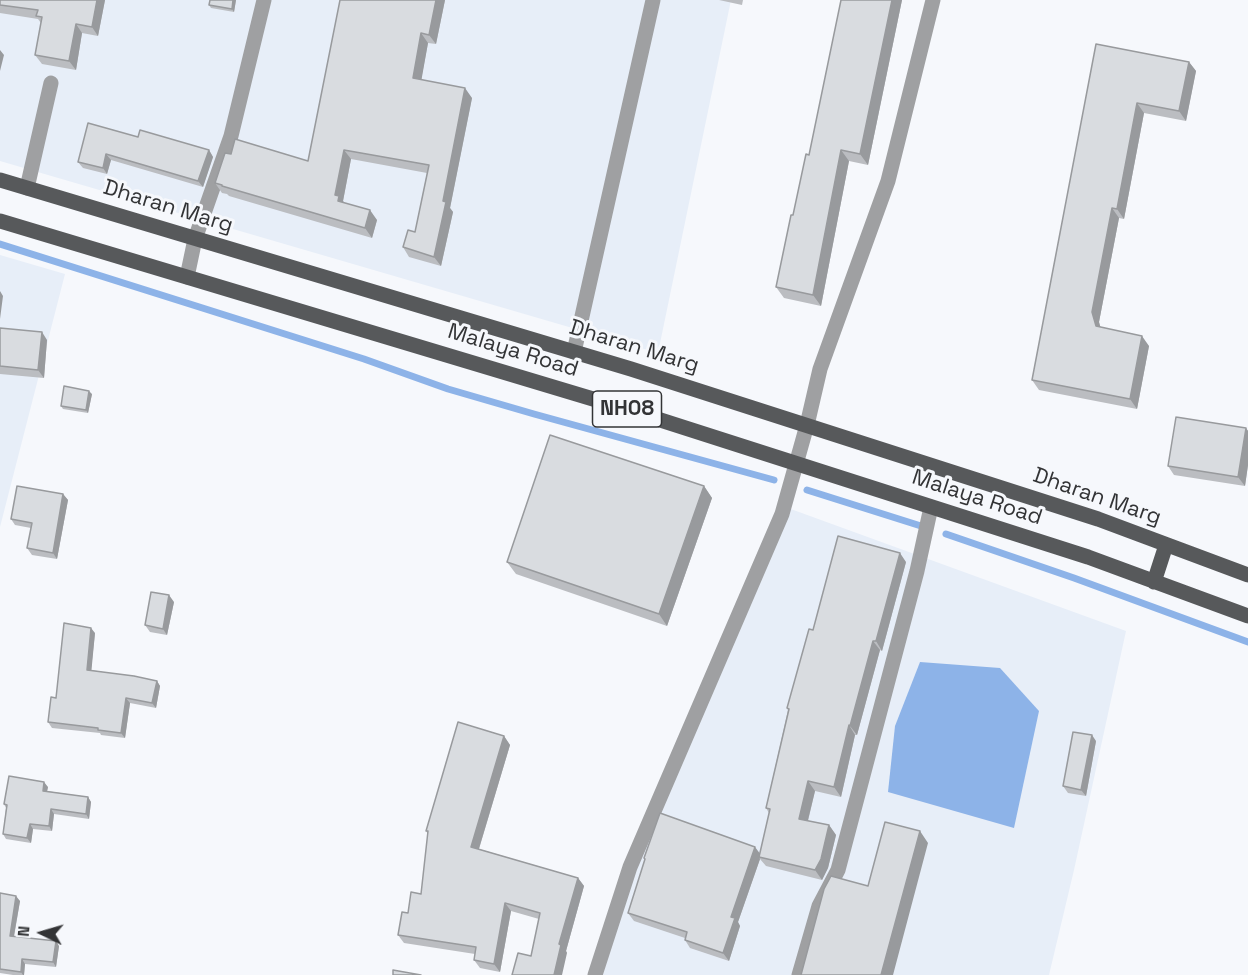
<!DOCTYPE html>
<html>
<head>
<meta charset="utf-8">
<style>
	body { margin:0 }
	#map { position:relative; width:1248px; height:975px; overflow:hidden; background:#f6f8fc; font-family:"Space Grotesk",sans-serif }
	canvas { display:block }
	.north { position:absolute; left:12px; top:903px; width:60px; height:60px; -webkit-text-stroke:4px #f6f8fc; paint-order:stroke; rotate:275deg; font-size:16px; font-weight:700; line-height:24px; text-align:center; color:#333436 }
	.north::after { content:''; display:block; margin:auto; width:21px; height:27px; background:#333436; clip-path:polygon(50% 0,100% 100%,50% 72%,0 100%) }
</style>
</head>
<body>
<div id="map">
<canvas width="1248" height="975"></canvas>
<div class="north">N</div>
</div>
<script>
const context = document.querySelector('canvas').getContext('2d');
context.lineJoin = 'round';
function paint(path, color) { context.fillStyle = color; context.fill(path, 'evenodd'); }
const poly = rows => new Path2D(rows.map(r => 'M' + r).join(''));
function stroke(path, color, width, dash) { context.strokeStyle = color; context.lineWidth = width; context.lineCap = dash ? 'butt' : 'round'; context.setLineDash(dash || []); context.stroke(path); }
function drawText(font, color, halo, rows, align = 'center') {
  context.font = font + ' "Space Grotesk",sans-serif'; context.lineWidth = 6; context.setLineDash([]); context.textBaseline = 'middle'; context.strokeStyle = halo; context.fillStyle = color; for (const [text, x, y, turn = 0] of rows) {
    context.save(); context.translate(x, y); context.rotate((+turn || 0) * Math.PI / 180); context.textAlign = isNaN(turn) ? turn : align; if (halo) context.strokeText(text, 0, 0); context.fillText(text, 0, 0); context.restore();
  }
}
paint(poly([
	[0,0,731,0,658,353,0,161],
	[0,255,65,274,0,527],
	[788,508,1126,631,1074,870,1049,975,603,975,632,864]
]), '#e7eef8');
paint(poly([
	[920,662,1000,668,1039,711,1014,828,888,792,895,726]
]), '#8db3e8');
stroke(poly([
	[0,244,364,359,448,389,534,414,774,480],
	[807,490,921,526],
	[946,534,1074,578,1248,642]
]), '#8db3e8', 7);
stroke(poly([
	[27,188,51,83],
	[187,277,195,239,231,136,264,0],
	[574,352,653,0],
	[595,975,630,867,782,514,807,425,820,369,888,181,933,0],
	[799,975,819,906,838,870,917,571,931,507]
]), '#9fa0a2', 15);
stroke(poly([
	[0,180,631,369,1098,519,1248,575],
	[0,221,623,408,1088,557,1248,616],
	[1154,582,1166,545]
]), '#57595b', 15);
paint(poly([
	[0,0,105,0,98,36,82,33,76,70,42,64,35,55,41,23,38,19,0,13],
	[236,0,234,12,211,8,209,5],
	[340,0,445,0,436,44,428,43,421,80,472,98,450,208,453,212,441,266,409,257,403,247,415,232,427,173,351,159,343,201,344,203,377,220,372,238,229,196,227,194,222,193,215,183,231,154,308,161],
	[719,0,743,0,742,5],
	[841,0,902,0,868,165,849,161,821,306,784,298,776,287,793,215,809,155],
	[1096,44,1189,62,1196,71,1186,121,1144,113,1124,219,1119,218,1099,322,1100,327,1149,346,1137,409,1039,390,1032,380],
	[138,137,209,150,213,157,203,187,111,160,107,174,83,168,78,162],
	[0,328,47,340,44,378,0,374],
	[92,394,88,413,63,409,61,406],
	[1246,428,1248,431,1248,465,1245,486,1174,475,1168,466],
	[704,486,712,498,667,626,516,574,507,562],
	[63,494,68,500,57,559,32,555,27,548,31,528,15,525,11,519],
	[906,562,882,651,880,650,857,735,855,735,841,797,815,791,808,821,829,825,836,835,828,868,822,880,766,866,760,859,738,922,740,926,729,961,690,948,685,940,685,938,634,921,628,913,645,859,644,858,760,853,769,813,766,808,788,710,787,708,813,630],
	[174,602,167,635,150,632,145,625],
	[95,633,91,670,157,681,160,686,156,708,130,703,125,738,101,735,100,733,52,728,48,722,56,698],
	[504,736,510,745,479,849,578,878,584,886,566,951,567,953,531,956,539,919,511,911,500,972,480,968,474,960,475,954,404,943,398,935,408,913,421,894,428,834,426,831],
	[1096,741,1086,796,1068,793,1063,786],
	[48,787,47,791,88,797,91,802,89,819,54,814,52,831,33,829,31,843,6,839,3,834,6,808,4,804],
	[0,893,20,901,14,937,59,946,56,967,25,964,24,975,13,975,0,973]
]), '#bbbdc1');
paint(poly([
	[97,0,105,0,98,36,92,27],
	[233,0,236,0,234,12,232,9],
	[436,0,445,0,436,44,429,35],
	[892,0,902,0,868,165,860,154],
	[76,24,82,33,76,70,69,61],
	[421,33,428,43,420,88,413,78],
	[0,50,4,55,0,71],
	[1189,62,1196,71,1186,121,1179,111],
	[465,88,472,98,450,208,453,212,441,266,434,257,443,201],
	[1137,103,1144,113,1124,219,1117,209],
	[209,150,213,157,203,187,198,181],
	[344,150,351,159,343,201,346,206,345,211,335,195],
	[841,150,849,161,821,306,813,295],
	[106,154,111,160,107,174,103,168],
	[1112,208,1119,218,1099,322,1103,336,1096,326,1092,312],
	[370,210,377,220,372,238,365,228],
	[0,291,3,296,0,319],
	[42,332,47,340,44,378,38,370],
	[1142,336,1149,346,1137,409,1130,399],
	[89,391,92,394,88,413,86,410],
	[1246,428,1248,431,1248,465,1245,486,1238,477],
	[704,486,712,498,667,626,659,614],
	[63,494,68,500,57,559,53,553],
	[900,553,906,562,882,651,876,641],
	[169,595,174,602,167,635,163,629],
	[91,628,95,633,91,675,87,670],
	[873,641,880,650,857,735,850,726],
	[157,681,160,686,156,708,152,703],
	[126,698,130,703,125,738,121,733],
	[849,725,855,735,841,797,834,787],
	[1092,735,1096,741,1086,796,1081,790],
	[504,736,510,745,477,855,471,847],
	[808,781,815,791,806,828,799,819],
	[44,782,48,787,46,796,43,791],
	[88,797,91,802,89,819,86,814],
	[51,809,54,814,52,831,49,826],
	[30,824,33,829,31,843,27,838],
	[829,825,836,835,828,868,822,880,815,870],
	[920,831,928,843,893,975,881,975],
	[755,847,761,855,759,857,760,859,738,922,740,926,729,961,723,953,731,917],
	[578,878,584,886,566,951,567,953,562,975,554,975,559,944],
	[16,896,20,901,13,941,10,936],
	[505,903,511,911,500,972,494,964],
	[56,941,59,946,56,967,53,962],
	[22,959,25,964,24,975,23,975,21,972]
]), '#989a9d');
const building = poly([
	[0,0,97,0,92,27,76,24,69,61,35,55,42,17,36,16,38,10,0,5,0,0],
	[210,0,233,0,232,9,209,5,210,0],
	[340,0,436,0,429,35,421,33,413,78,465,88,443,201,446,202,434,257,403,247,408,230,415,232,429,165,344,150,335,195,339,196,338,201,370,210,365,228,222,186,222,185,215,183,225,153,231,154,235,139,308,161,340,0],
	[841,0,892,0,860,154,841,150,813,295,776,287,791,215,793,215,806,154,809,155,841,0],
	[1096,44,1189,62,1179,111,1137,103,1117,209,1112,208,1092,312,1096,326,1142,336,1130,399,1032,380,1096,44],
	[88,123,138,137,140,130,209,150,198,181,106,154,103,168,78,162,88,123],
	[0,328,42,332,38,370,0,366,0,328],
	[64,386,89,391,86,410,61,406,64,386],
	[1176,417,1246,428,1238,477,1168,466,1176,417],
	[550,435,704,486,659,614,507,562,550,435],
	[17,486,63,494,53,553,27,548,32,523,11,519,17,486],
	[838,536,900,553,876,641,873,641,850,726,849,725,834,787,808,781,799,819,829,825,821,859,815,870,759,857,770,809,766,808,789,709,787,708,809,629,813,630,838,536],
	[151,592,169,595,163,629,145,625,151,592],
	[64,623,91,628,87,670,134,676,157,681,152,703,126,698,121,733,98,730,98,728,48,722,51,697,56,698,64,623],
	[458,722,504,736,471,847,578,878,559,944,561,945,554,975,512,975,518,953,531,956,540,913,505,903,494,964,474,960,476,947,398,935,402,912,408,913,411,892,421,894,428,831,426,831,458,722],
	[1073,732,1092,735,1081,790,1063,786,1073,732],
	[9,776,44,782,43,791,88,797,86,814,51,809,49,826,30,824,27,838,3,834,7,805,4,804,9,776],
	[660,813,755,847,731,917,735,918,723,953,685,940,687,932,628,913,645,859,644,858,660,813],
	[885,822,920,831,881,975,801,975,824,889,831,876,868,886,885,822],
	[0,893,16,896,10,936,56,941,53,962,22,959,21,972,0,969,0,893],
	[393,970,421,975,393,975,393,970]
]);
paint(building, '#d9dce0');
stroke(building, '#989a9d', 1.5);
for (const [x, y, w] of [
	[627,409,69]
]) { const box = new Path2D(); box.roundRect(x - w / 2, y - 18, w, 36, 4.5); context.fillStyle = '#f6f8fc'; context.fill(box); stroke(box, '#333436', 1.5); }
drawText('bold 21px', '#333436', null, [
	["NH08",627,409]
]);
drawText('22px', '#333436', '#f6f8fc', [
	["Dharan Marg",168,207,17],
	["Dharan Marg",634,347,17],
	["Malaya Road",513,351,17],
	["Dharan Marg",1097,497,19],
	["Malaya Road",977,498,18]
]);
</script>
</body>
</html>
